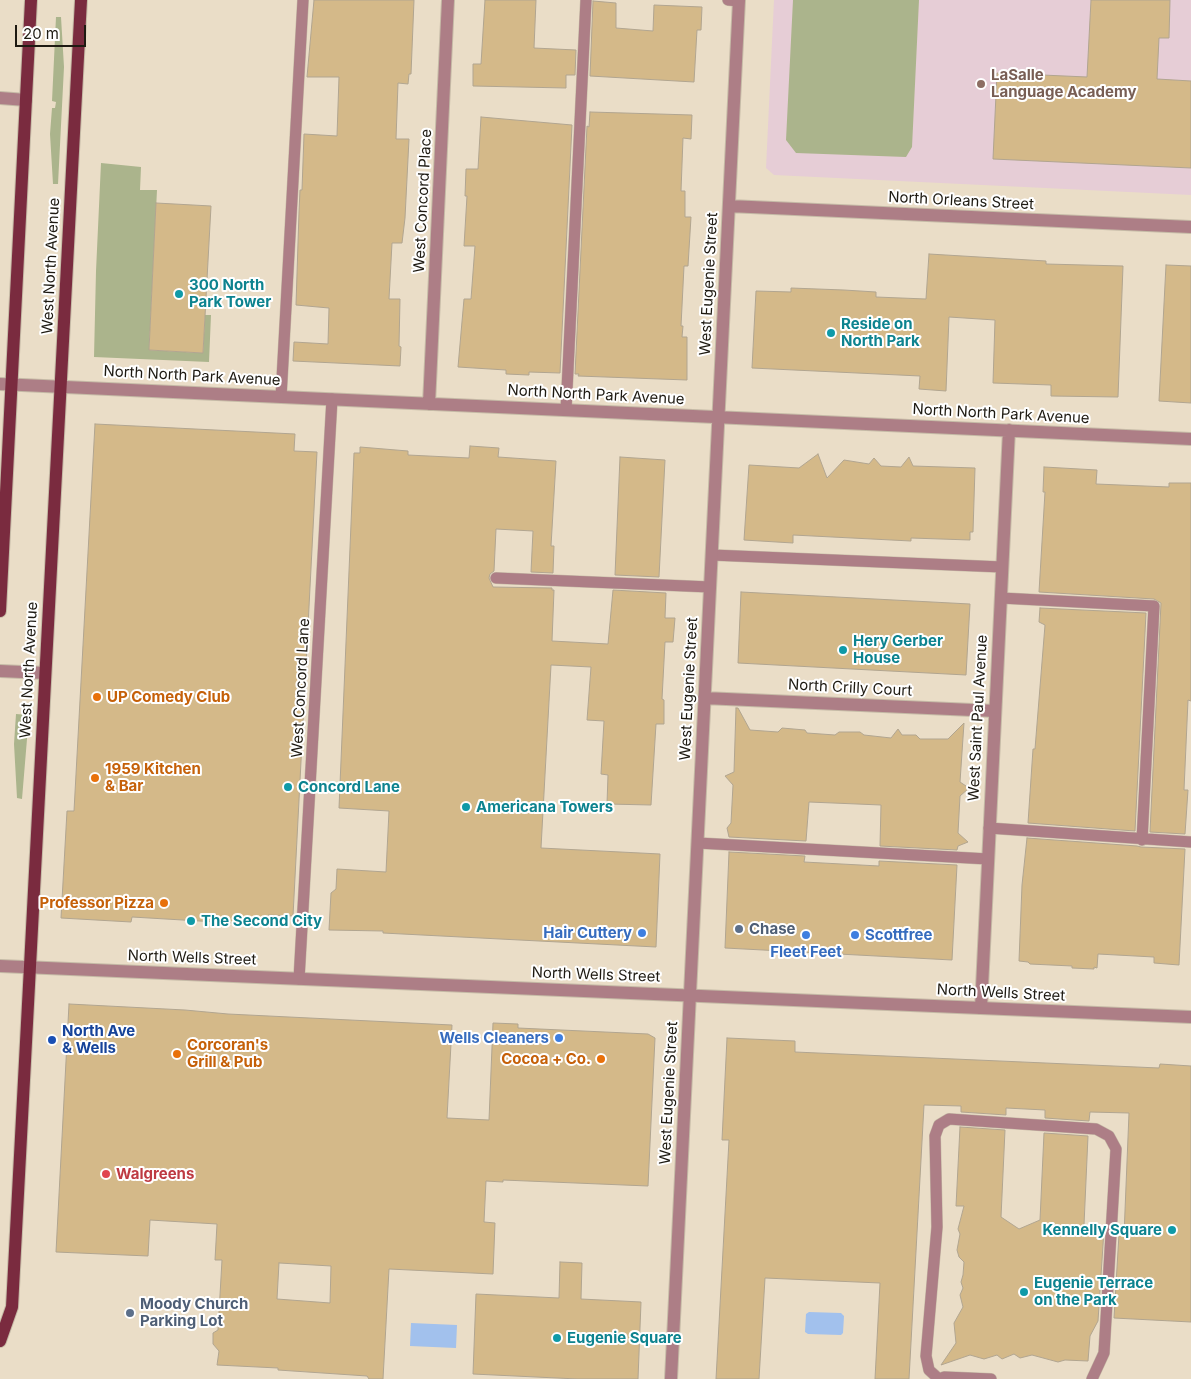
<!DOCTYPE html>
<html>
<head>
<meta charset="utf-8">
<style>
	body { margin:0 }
	#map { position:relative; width:1191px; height:1379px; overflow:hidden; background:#eaddc7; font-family:Inter,sans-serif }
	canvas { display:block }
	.scale { position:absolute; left:15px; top:25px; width:71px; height:22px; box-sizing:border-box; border:2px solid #1e1a12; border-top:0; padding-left:6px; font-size:15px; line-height:18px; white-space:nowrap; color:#1e1a12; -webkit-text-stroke:4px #fff; paint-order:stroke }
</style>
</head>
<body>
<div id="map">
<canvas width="1191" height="1379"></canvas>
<div class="scale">20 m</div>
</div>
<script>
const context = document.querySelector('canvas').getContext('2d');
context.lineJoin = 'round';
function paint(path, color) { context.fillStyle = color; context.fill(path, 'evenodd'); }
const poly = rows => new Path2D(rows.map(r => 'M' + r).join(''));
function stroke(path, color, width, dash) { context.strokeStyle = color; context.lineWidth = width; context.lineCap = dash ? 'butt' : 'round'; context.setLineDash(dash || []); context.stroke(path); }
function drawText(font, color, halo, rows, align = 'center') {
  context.font = font + ' Inter,sans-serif'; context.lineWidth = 4; context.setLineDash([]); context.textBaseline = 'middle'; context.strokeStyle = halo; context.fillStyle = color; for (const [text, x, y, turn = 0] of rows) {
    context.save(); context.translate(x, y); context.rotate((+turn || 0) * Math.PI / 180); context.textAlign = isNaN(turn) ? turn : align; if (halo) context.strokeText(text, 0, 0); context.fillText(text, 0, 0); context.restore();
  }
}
paint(poly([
	[774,0,1191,0,1191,195,774,175,766,168]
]), '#e6cdd6');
paint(poly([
	[793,0,919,0,912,147,906,157,796,153,786,140],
	[56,17,61,17,64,67,58,184,53,184,50,134,52,108,55,108,56,102,52,101],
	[101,163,141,167,140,190,157,190,149,350,203,353,205,315,211,315,209,362,94,357,96,271],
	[16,714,29,715,22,799,17,798,14,744]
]), '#abb48c');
paint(poly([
	[809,1312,841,1313,844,1316,843,1333,841,1335,808,1334,805,1332,806,1314],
	[411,1323,457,1325,456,1348,410,1346]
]), '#a2c1ed');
const building = poly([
	[314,0,414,0,411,74,409,74,408,84,398,83,396,139,409,139,405,218,402,243,392,243,389,299,400,299,399,346,401,347,400,366,293,361,294,342,328,344,329,308,296,305,299,212,300,190,302,190,304,134,337,136,339,77,307,77,314,0],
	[485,0,536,0,534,48,576,50,575,75,566,75,566,88,473,86,473,64,481,64,485,0],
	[1091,0,1170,0,1169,38,1159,38,1157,79,1191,81,1191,168,993,159,997,73,1087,77,1091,0],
	[593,1,616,3,616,28,653,31,654,5,702,7,701,30,697,30,694,82,590,76,593,1],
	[590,112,692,115,691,139,683,138,681,191,685,191,685,217,691,217,688,266,684,266,681,326,683,326,682,337,687,337,687,380,578,376,579,374,575,374,587,126,589,127,590,112],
	[481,117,572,125,560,373,529,372,529,375,506,374,506,370,458,367,464,299,471,299,475,246,464,246,467,196,465,196,466,169,478,169,481,117],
	[156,203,211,206,203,353,149,350,156,203],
	[929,254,1046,261,1046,264,1123,266,1118,397,1051,396,1051,385,993,383,995,320,949,317,946,391,919,389,920,376,752,368,756,291,791,292,791,288,844,290,876,292,876,297,926,299,929,254],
	[1166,265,1191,266,1191,403,1159,401,1166,265],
	[95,424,295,434,294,451,317,452,293,916,268,915,267,925,132,917,131,922,61,918,67,811,74,811,95,424],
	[470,446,499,448,498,457,556,461,551,546,554,546,553,573,531,572,533,531,496,529,494,571,490,574,489,578,493,587,552,588,552,590,554,590,552,641,608,644,613,590,666,593,665,618,675,618,673,642,665,642,662,699,664,700,664,724,656,724,651,805,607,804,608,775,601,774,604,721,587,720,591,667,551,665,541,848,660,854,656,947,383,933,383,931,329,930,331,893,336,889,337,869,386,872,389,811,339,808,354,453,360,453,360,447,408,451,408,455,469,458,470,446],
	[818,454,827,478,844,460,869,464,874,458,881,466,901,467,909,457,913,466,975,468,973,532,970,532,970,540,911,538,911,541,793,535,793,543,744,540,749,465,799,468,818,454],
	[620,457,665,460,659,577,615,575,620,457],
	[1044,467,1097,470,1096,484,1169,487,1169,483,1191,483,1191,701,1188,700,1184,790,1188,790,1185,834,1150,832,1161,603,1154,599,1039,592,1045,492,1043,492,1044,467],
	[741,592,970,604,966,675,738,663,741,592],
	[1040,608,1146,613,1135,831,1028,823,1033,749,1035,749,1045,625,1039,622,1040,608],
	[736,708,738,708,750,730,778,732,782,728,805,730,807,733,835,735,839,732,860,732,864,735,891,738,898,729,902,735,916,735,920,739,948,739,964,723,960,782,969,788,960,796,958,833,968,842,958,846,957,850,880,846,881,805,809,802,806,841,729,837,727,828,731,823,733,785,725,776,734,772,736,708],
	[1027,838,1137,846,1141,847,1185,849,1179,965,1154,963,1154,957,1098,954,1097,968,1094,967,1094,969,1072,968,1072,966,1030,964,1028,962,1019,961,1022,885,1027,838],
	[729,852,805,856,804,862,879,866,879,861,957,865,952,960,725,948,729,852],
	[69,1004,185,1010,228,1014,452,1025,447,1118,489,1120,493,1023,518,1024,518,1028,648,1034,655,1038,648,1186,503,1180,503,1182,486,1181,484,1222,495,1223,493,1274,389,1269,383,1379,369,1379,367,1376,278,1370,278,1368,217,1365,219,1351,213,1344,213,1333,218,1330,222,1260,215,1260,217,1224,150,1220,148,1256,56,1252,69,1004],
	[279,1263,331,1266,330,1303,277,1299,279,1263],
	[727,1038,795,1041,795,1052,1159,1068,1160,1064,1191,1066,1191,1322,1114,1318,1119,1234,1124,1235,1129,1113,1090,1112,1089,1121,1045,1118,1045,1110,1006,1108,1006,1115,961,1112,961,1106,924,1105,909,1379,875,1379,880,1283,765,1278,759,1379,716,1379,729,1140,722,1140,727,1038],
	[960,1127,1005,1130,1001,1217,1019,1229,1040,1220,1044,1133,1088,1136,1084,1225,1104,1230,1098,1321,1090,1336,1088,1361,1065,1360,1058,1362,1032,1355,1020,1358,1014,1354,1002,1359,997,1355,984,1359,970,1355,941,1365,956,1343,954,1323,963,1307,960,1295,963,1288,961,1282,963,1275,964,1262,959,1257,957,1250,960,1234,958,1229,964,1206,956,1206,960,1127],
	[560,1262,582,1263,581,1299,641,1302,638,1379,578,1379,473,1374,476,1294,559,1298,560,1262]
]);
paint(building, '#d4b989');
stroke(building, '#b1a590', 1);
const service = poly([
	[728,0,739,1],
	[281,397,303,0],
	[566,410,586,0],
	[712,555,1002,567],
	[496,578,710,587],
	[1001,598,1154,606,1142,840],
	[989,828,1191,842],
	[698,843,988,859],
	[299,979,332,399],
	[939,1379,929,1370,926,1356,937,1227,935,1136,939,1125,949,1119,1096,1129,1109,1136,1116,1149,1104,1353,1092,1379],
	[939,1379,944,1377,991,1379]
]);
const minor = poly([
	[0,98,26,100],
	[729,206,1191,227],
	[0,384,1191,439],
	[429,404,448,0],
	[0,671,45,673],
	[704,698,995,711],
	[981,1008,1009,430],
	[671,1379,739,0]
]);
const tertiary = poly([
	[0,966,1191,1017]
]);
const primary = poly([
	[0,611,31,0],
	[0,1341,12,1307,81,0]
]);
stroke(service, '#c5baa6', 12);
stroke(minor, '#c5baa6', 14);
stroke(tertiary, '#c5baa6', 14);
stroke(primary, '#c5baa6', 14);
stroke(service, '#ad7e86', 11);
stroke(minor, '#ad7e86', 12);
stroke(tertiary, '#ad7e86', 12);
stroke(primary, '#7a2b3f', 12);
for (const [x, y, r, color] of [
	[981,84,5,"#8d6e63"],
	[179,294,5,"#0f9aa8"],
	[831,333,5,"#0f9aa8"],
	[843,650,5,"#0f9aa8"],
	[97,697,5,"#e8710a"],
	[95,778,5,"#e8710a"],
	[288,787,5,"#0f9aa8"],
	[466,807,5,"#0f9aa8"],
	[164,903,5,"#e8710a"],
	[191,921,5,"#0f9aa8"],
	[739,929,5,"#5c6f8a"],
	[642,933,5,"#3f7fe0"],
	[806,935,5,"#3f7fe0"],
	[855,935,5,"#3f7fe0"],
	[559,1038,5,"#3f7fe0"],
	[52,1040,5,"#1a4fb4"],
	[177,1054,5,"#e8710a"],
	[601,1059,5,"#e8710a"],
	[106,1174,5,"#e0444e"],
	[1172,1230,5,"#0f9aa8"],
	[1024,1292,5,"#0f9aa8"],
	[130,1313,5,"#5c6f8a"],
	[557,1338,5,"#0f9aa8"]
]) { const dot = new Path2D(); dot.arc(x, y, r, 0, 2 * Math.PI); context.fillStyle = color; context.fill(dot); stroke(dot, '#fff', 2); }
drawText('bold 15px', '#785e54', '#fff', [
	["LaSalle",991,75],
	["Language Academy",991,92]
], 'left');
drawText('15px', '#1e1a12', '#fff', [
	["West Concord Place",423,201,-87],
	["North Orleans Street",961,201,3],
	["West North Avenue",51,266,-87],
	["West Eugenie Street",709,284,-87],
	["North North Park Avenue",192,376,3],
	["North North Park Avenue",596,395,3],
	["North North Park Avenue",1001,414,3],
	["West North Avenue",29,670,-87],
	["West Concord Lane",301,688,-87],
	["North Crilly Court",850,688,3],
	["West Eugenie Street",689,689,-87],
	["West Saint Paul Avenue",978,718,-87],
	["North Wells Street",192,958,2],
	["North Wells Street",596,975,2],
	["North Wells Street",1001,993,3],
	["West Eugenie Street",669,1093,-87]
]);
drawText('bold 15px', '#0d838f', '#fff', [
	["300 North",189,285],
	["Park Tower",189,302],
	["Reside on",841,324],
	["North Park",841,341],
	["Hery Gerber",853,641],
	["House",853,658],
	["Concord Lane",298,787],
	["Americana Towers",476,807],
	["The Second City",201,921],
	["Kennelly Square",1162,1230,"right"],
	["Eugenie Terrace",1034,1283],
	["on the Park",1034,1300],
	["Eugenie Square",567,1338]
], 'left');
drawText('bold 15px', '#c56008', '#fff', [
	["UP Comedy Club",107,697],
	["1959 Kitchen",105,769],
	["& Bar",105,786],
	["Professor Pizza",154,903,"right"],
	["Corcoran's",187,1045],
	["Grill & Pub",187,1062],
	["Cocoa + Co.",591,1059,"right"]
], 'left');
drawText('bold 15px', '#4e5e75', '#fff', [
	["Chase",749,929],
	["Moody Church",140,1304],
	["Parking Lot",140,1321]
], 'left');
drawText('bold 15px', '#366cbe', '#fff', [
	["Hair Cuttery",632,933],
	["Scottfree",865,935,"left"],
	["Fleet Feet",806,952,"center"],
	["Wells Cleaners",549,1038]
], 'right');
drawText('bold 15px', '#164399', '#fff', [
	["North Ave",62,1031],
	["& Wells",62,1048]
], 'left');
drawText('bold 15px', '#be3a42', '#fff', [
	["Walgreens",116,1174]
], 'left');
</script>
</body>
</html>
